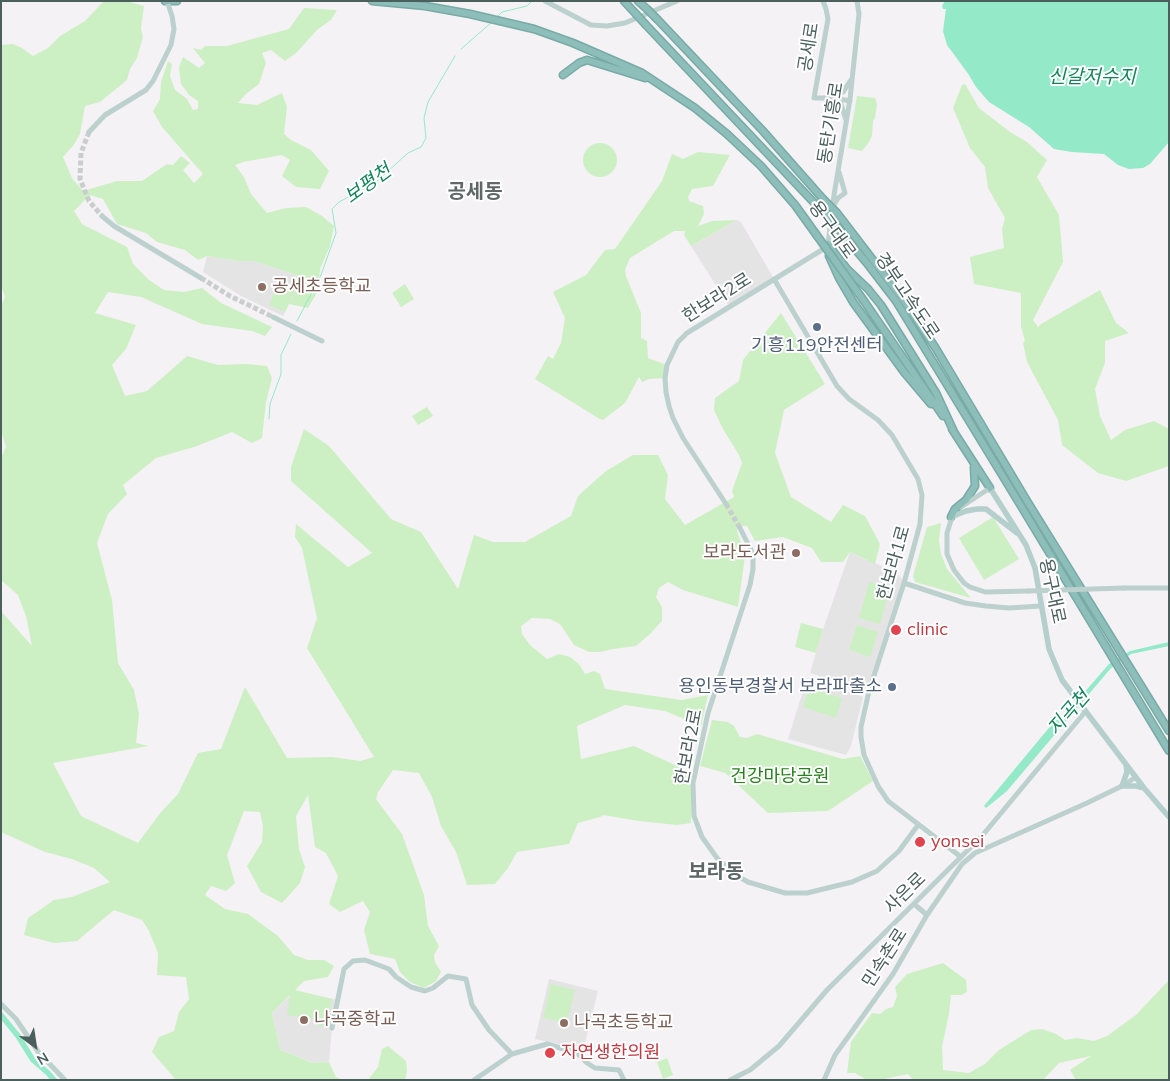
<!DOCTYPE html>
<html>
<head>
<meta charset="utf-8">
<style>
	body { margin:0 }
	#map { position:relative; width:1170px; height:1081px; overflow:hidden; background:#f4f2f4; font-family:Mulish,sans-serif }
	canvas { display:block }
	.frame { position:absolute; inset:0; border:2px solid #4b5f5d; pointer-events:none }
	.north { position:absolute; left:10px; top:1021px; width:50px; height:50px; -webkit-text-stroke:4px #fff; paint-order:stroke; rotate:149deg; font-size:14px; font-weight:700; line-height:20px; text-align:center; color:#4b5f5d }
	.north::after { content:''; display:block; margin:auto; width:18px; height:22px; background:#4b5f5d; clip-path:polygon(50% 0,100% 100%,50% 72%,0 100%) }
</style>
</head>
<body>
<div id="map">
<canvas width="1170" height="1081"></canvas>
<div class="frame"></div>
<div class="north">N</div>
</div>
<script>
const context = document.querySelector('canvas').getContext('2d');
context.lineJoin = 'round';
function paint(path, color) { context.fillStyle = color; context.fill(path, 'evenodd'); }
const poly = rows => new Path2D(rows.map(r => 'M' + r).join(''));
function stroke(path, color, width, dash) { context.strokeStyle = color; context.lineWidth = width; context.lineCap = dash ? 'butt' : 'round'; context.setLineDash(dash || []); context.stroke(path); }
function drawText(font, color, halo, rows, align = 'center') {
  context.font = font + ' Mulish,"Noto Sans KR",sans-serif'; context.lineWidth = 4; context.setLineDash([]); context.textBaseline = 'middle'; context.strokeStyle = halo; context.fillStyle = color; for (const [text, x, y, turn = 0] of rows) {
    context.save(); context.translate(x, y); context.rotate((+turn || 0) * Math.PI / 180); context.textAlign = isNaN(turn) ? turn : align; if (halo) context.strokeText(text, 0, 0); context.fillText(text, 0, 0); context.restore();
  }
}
paint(poly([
	[737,220,741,222,774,279,729,306,691,246],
	[207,256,237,261,254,261,303,277,283,316,241,296,203,272],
	[850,552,862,558,897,572,904,583,869,691,810,673,823,629],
	[807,678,863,697,851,746,846,755,788,739],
	[549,979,598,991,584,1047,585,1050,535,1039],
	[295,991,338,1000,332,1028,329,1062,314,1063,280,1050,272,1013]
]), '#e5e4e5');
paint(poly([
	[104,1,126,1,144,6,141,29,143,37,137,58,130,69,127,80,100,102,85,106,80,134,73,146,63,157,72,178,83,191,117,181,142,181,167,164,173,165,181,156,190,163,183,170,194,183,203,174,162,127,153,111,160,99,161,82,168,61,172,64,170,76,175,90,187,99,193,110,198,109,198,101,189,95,181,84,179,67,183,57,199,68,205,63,193,48,201,50,205,46,227,46,289,29,304,8,337,10,331,20,318,29,296,53,285,61,271,50,262,53,266,63,259,84,246,94,238,103,257,105,282,93,287,107,284,134,291,140,311,150,329,171,320,189,296,187,282,176,290,160,282,155,243,162,235,165,244,177,251,194,267,213,286,208,306,207,322,216,334,226,330,246,320,269,318,291,308,308,289,304,302,277,254,261,237,261,207,256,198,260,185,250,157,242,146,233,117,224,103,199,90,195,74,211,82,224,127,247,133,264,149,280,164,290,184,292,202,288,221,303,272,327,265,336,252,331,202,324,141,297,108,292,95,313,136,325,126,349,112,365,125,396,147,391,187,356,218,365,247,364,267,366,272,378,266,402,262,438,252,443,232,432,197,446,156,458,123,485,127,494,108,514,97,543,112,600,118,663,134,690,139,714,136,743,149,746,53,763,81,816,138,843,161,812,178,794,198,753,221,749,245,687,287,758,332,757,360,761,374,757,307,648,317,618,302,548,295,537,296,524,348,567,372,553,291,481,291,467,304,429,329,446,391,519,421,532,458,589,474,535,493,542,525,542,571,516,578,496,606,471,633,455,658,455,668,475,665,499,685,525,734,497,732,491,742,463,739,455,723,429,714,410,715,398,739,381,743,360,781,313,825,384,784,410,775,453,791,497,831,522,843,505,865,516,880,544,875,564,850,552,843,562,821,562,812,548,783,537,755,541,747,526,739,526,737,530,745,556,738,607,683,590,668,582,659,588,656,597,662,607,662,621,650,634,636,646,613,649,600,652,589,652,574,645,560,624,550,619,532,618,521,626,522,634,530,645,547,659,559,654,570,657,579,664,585,674,594,671,600,674,605,689,682,700,708,695,701,726,665,711,625,705,577,726,581,759,634,746,692,773,691,823,677,825,639,821,603,815,600,817,578,823,569,844,517,852,508,868,495,884,467,885,456,852,441,826,432,797,419,773,393,770,378,792,376,799,402,834,424,895,428,926,439,946,434,955,435,962,441,972,436,981,424,988,410,982,400,972,395,959,370,954,364,930,370,912,363,901,340,912,329,904,338,876,326,853,315,847,308,795,296,816,299,849,305,867,300,883,282,903,261,892,247,866,262,842,263,826,260,812,244,811,227,855,235,883,226,891,211,886,205,895,225,909,248,914,278,936,294,955,308,960,324,960,334,966,328,977,304,981,295,990,332,999,327,1027,318,1026,313,1019,287,1015,290,995,272,1013,280,1050,313,1063,329,1062,336,1077,343,1080,176,1080,152,1052,159,1037,174,1031,179,1012,189,999,186,977,157,975,158,953,149,931,142,920,114,910,77,941,54,943,24,935,28,918,54,900,72,897,110,882,94,868,72,859,45,852,1,832,1,611,32,646,26,616,18,595,1,580,1,458,6,447,1,430,1,306,5,297,1,285,1,45,13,44,22,48,33,56,48,48,60,36,85,21],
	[965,84,979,108,1010,132,1027,142,1047,160,1037,177,1059,215,1063,262,1033,320,1038,327,1041,324,1100,290,1116,323,1129,333,1105,341,1105,363,1095,389,1100,416,1111,440,1125,430,1154,421,1169,429,1169,466,1126,481,1098,473,1062,445,1058,420,1027,362,1023,343,1025,341,1021,326,1021,293,974,284,970,257,1004,248,1002,229,1005,218,988,188,985,167,970,148,953,108,962,85],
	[857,96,875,98,877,104,875,118,873,121,872,136,869,142,862,151,848,148],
	'583 160a17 17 0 1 1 34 0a17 17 0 1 1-34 0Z',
	[698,152,730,155,713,186,692,189,688,197,689,201,703,206,704,214,698,226,712,221,737,220,691,246,684,235,685,231,674,231,630,258,625,270,626,276,641,313,641,338,647,341,648,358,667,365,665,378,649,379,642,382,639,377,625,403,603,420,598,418,535,379,548,356,553,359,561,343,565,318,553,292,586,275,605,250,615,249,662,181,672,154,683,159],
	[279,282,295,290,285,312,269,305],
	[405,284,414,299,401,307,392,293],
	[427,407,433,416,418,425,412,416],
	[993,517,1019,559,984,580,959,538],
	[941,523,939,540,941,554,947,569,971,598,915,582,913,576,927,527],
	[869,582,890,588,880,624,859,618],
	[801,623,823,629,816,653,795,647],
	[857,625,878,632,870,657,849,650],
	[809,688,842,698,836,718,803,707],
	[712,720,728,722,734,726,740,737,747,738,757,734,843,759,860,756,873,781,828,811,768,813,725,773,700,766],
	[943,963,966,980,967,992,961,995,951,995,949,1014,942,1047,943,1070,969,1073,985,1064,999,1050,1031,1030,1042,1029,1056,1034,1065,1040,1077,1038,1094,1041,1107,1036,1136,1015,1169,980,1169,1080,1076,1080,1070,1070,1091,1056,1059,1063,1043,1080,913,1080,908,1074,879,1080,867,1080,855,1073,847,1073,851,1042,872,1013,880,1014,886,1009,893,1007,897,996,895,987,907,974],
	[551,984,575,990,567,1023,543,1018],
	[388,1046,406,1061,407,1071,405,1080,368,1080,378,1067,382,1049],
	[667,1058,673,1075,663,1079,657,1062]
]), '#cdefc4');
paint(poly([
	[945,1,1169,1,1169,142,1150,164,1143,168,1129,169,1118,165,1104,154,1072,152,1054,149,1029,127,989,102,976,87,969,75,947,45,943,31,946,9,943,9,942,6],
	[1169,642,1169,646,1131,654,1111,668,1007,791,986,808,984,806,1048,729,1083,694,1109,664,1130,651]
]), '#93e9c8');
stroke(poly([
	[497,17,502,12,527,6,532,1],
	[461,49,492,22],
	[297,321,321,275,336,233,332,209,339,202,376,182,408,153,421,147,426,138,424,118,428,102,455,56],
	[269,419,270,404,281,374,281,355,291,334]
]), '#93e9c8', 1);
stroke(poly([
	[1,1015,18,1036,33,1060,48,1073,54,1080]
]), '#93e9c8', 5.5);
stroke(poly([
	[89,132,81,153,80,179,89,201,102,216],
	[201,278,230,296,273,317],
	[726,504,740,528]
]), '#cacdce', 5, [5, 2.5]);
const highway = poly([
	[165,1,177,1],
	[372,1,425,6,470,14,534,29,573,43,642,73,695,108,727,134],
	[624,1,636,14],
	[638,1,647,9],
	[658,20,763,131,823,199],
	[646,25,819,208],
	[563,75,579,63,587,60,645,78],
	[837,213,902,298,935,347,1027,501,1169,731],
	[836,226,866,262,896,301,1021,506,1169,751],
	[828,244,847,269,868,289,881,305,936,393,954,432],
	[829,256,839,278,853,302,904,372,931,404],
	[864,301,943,416],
	[952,429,990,488],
	[951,517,955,509,966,500,975,486,974,467]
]);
stroke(highway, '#78aaa6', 9);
stroke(poly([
	[545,1,591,25,607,26,625,23,677,1],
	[823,1,826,9,828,19,814,98,834,98,850,101],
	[846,120,841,104,834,98,843,92,851,80],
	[89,132,105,115,146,90,153,81,171,45,174,29,172,16,167,1],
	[834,205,838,198,845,193,839,172],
	[102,216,114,226,201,278],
	[774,279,837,386,849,399,878,420,892,435,918,479,922,495,920,524,904,583,869,691,861,727,861,737,864,755,878,786,888,801,961,857],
	[273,317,322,341],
	[726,504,683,438,673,418,669,406,666,392,665,378,667,365,678,342,687,333,825,248,828,244,834,195,850,99,859,14,857,1],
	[961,507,990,488],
	[953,514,947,533,947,554,954,570,964,583,970,587,985,592,1029,591],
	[740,528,753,554,753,569,750,585,708,713,693,783,694,816,702,837,717,858,734,874,748,882,785,893,807,893,852,882,877,871,899,851,918,825],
	[904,583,965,603,986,606,1009,608,1041,606],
	[1124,588,1169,588],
	[914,904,927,915],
	[1,1004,16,1019,39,1053,65,1080],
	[332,1028,344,969,353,961,365,960,389,969,396,977,411,987,425,991,433,988,448,976,466,979,472,1005,489,1030,512,1054,547,1044,577,1053,587,1063,595,1068,619,1070,624,1080],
	[474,1080,512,1054],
	[730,1080,750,1070,779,1046,827,990,982,836,1085,712],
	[824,1080,835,1055,893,974,927,915,962,864,975,853,1087,803,1122,786,1136,777]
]), '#bcd0ce', 5);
stroke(poly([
	[990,488,1026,545,1035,568,1049,649,1062,680,1144,788,1169,817],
	[951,517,966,511,977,509,986,509,1017,533],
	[1126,765,1127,772,1122,786,1136,786,1144,788]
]), '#b4cfcc', 5.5);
stroke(highway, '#8dbeba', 6);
const highwayBridge = poly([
	[647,9,658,20],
	[636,14,646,25],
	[727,134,761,166,795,205,864,301],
	[823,199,837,213],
	[819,208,836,226]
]);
stroke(highwayBridge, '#78aaa6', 9, []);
stroke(poly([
	[1029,591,1124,588]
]), '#bcd0ce', 5);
stroke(highwayBridge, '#8dbeba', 6);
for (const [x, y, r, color] of [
	[262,287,5,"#8d6e63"],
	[817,327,5,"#5c6f8a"],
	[796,553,5,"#8d6e63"],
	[896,630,6,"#e0444e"],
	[892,687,5,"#5c6f8a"],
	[920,842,6,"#e0444e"],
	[304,1020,5,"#8d6e63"],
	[564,1023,5,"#8d6e63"],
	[550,1053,6,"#e0444e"]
]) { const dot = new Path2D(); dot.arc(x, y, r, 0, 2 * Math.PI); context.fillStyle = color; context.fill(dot); stroke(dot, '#fff', 2); }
drawText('18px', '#4b5f5d', '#fff', [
	["공세로",809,47,-81],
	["동탄기흥로",831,123,-81],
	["용구대로",832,230,54],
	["경부고속도로",907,296,56],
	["한보라2로",717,298,-32],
	["한보라1로",894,563,-74],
	["용구대로",1052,591,78],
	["한보라2로",689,747,-79],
	["사은로",905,893,-44],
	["민속촌로",885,958,-57]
]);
drawText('18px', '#785e54', '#fff', [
	["공세초등학교",272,287],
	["보라도서관",786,553,"right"],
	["나곡중학교",314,1020],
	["나곡초등학교",574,1023]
], 'left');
drawText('18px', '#4e5e75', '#fff', [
	["기흥119안전센터",817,346],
	["용인동부경찰서 보라파출소",882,687,"right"]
]);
drawText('18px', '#be3a42', '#fff', [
	["clinic",907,630],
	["yonsei",931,842],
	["자연생한의원",561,1053]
], 'left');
drawText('18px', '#26801c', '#fff', [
	["건강마당공원",780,777]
]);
drawText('italic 19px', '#128458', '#fff', [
	["신갈저수지",1092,77],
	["보평천",368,184,-36],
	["지곡천",1069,713,-49]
]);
drawText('bold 20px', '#5f6767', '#fff', [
	["공세동",475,192],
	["보라동",716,872]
]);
</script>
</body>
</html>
